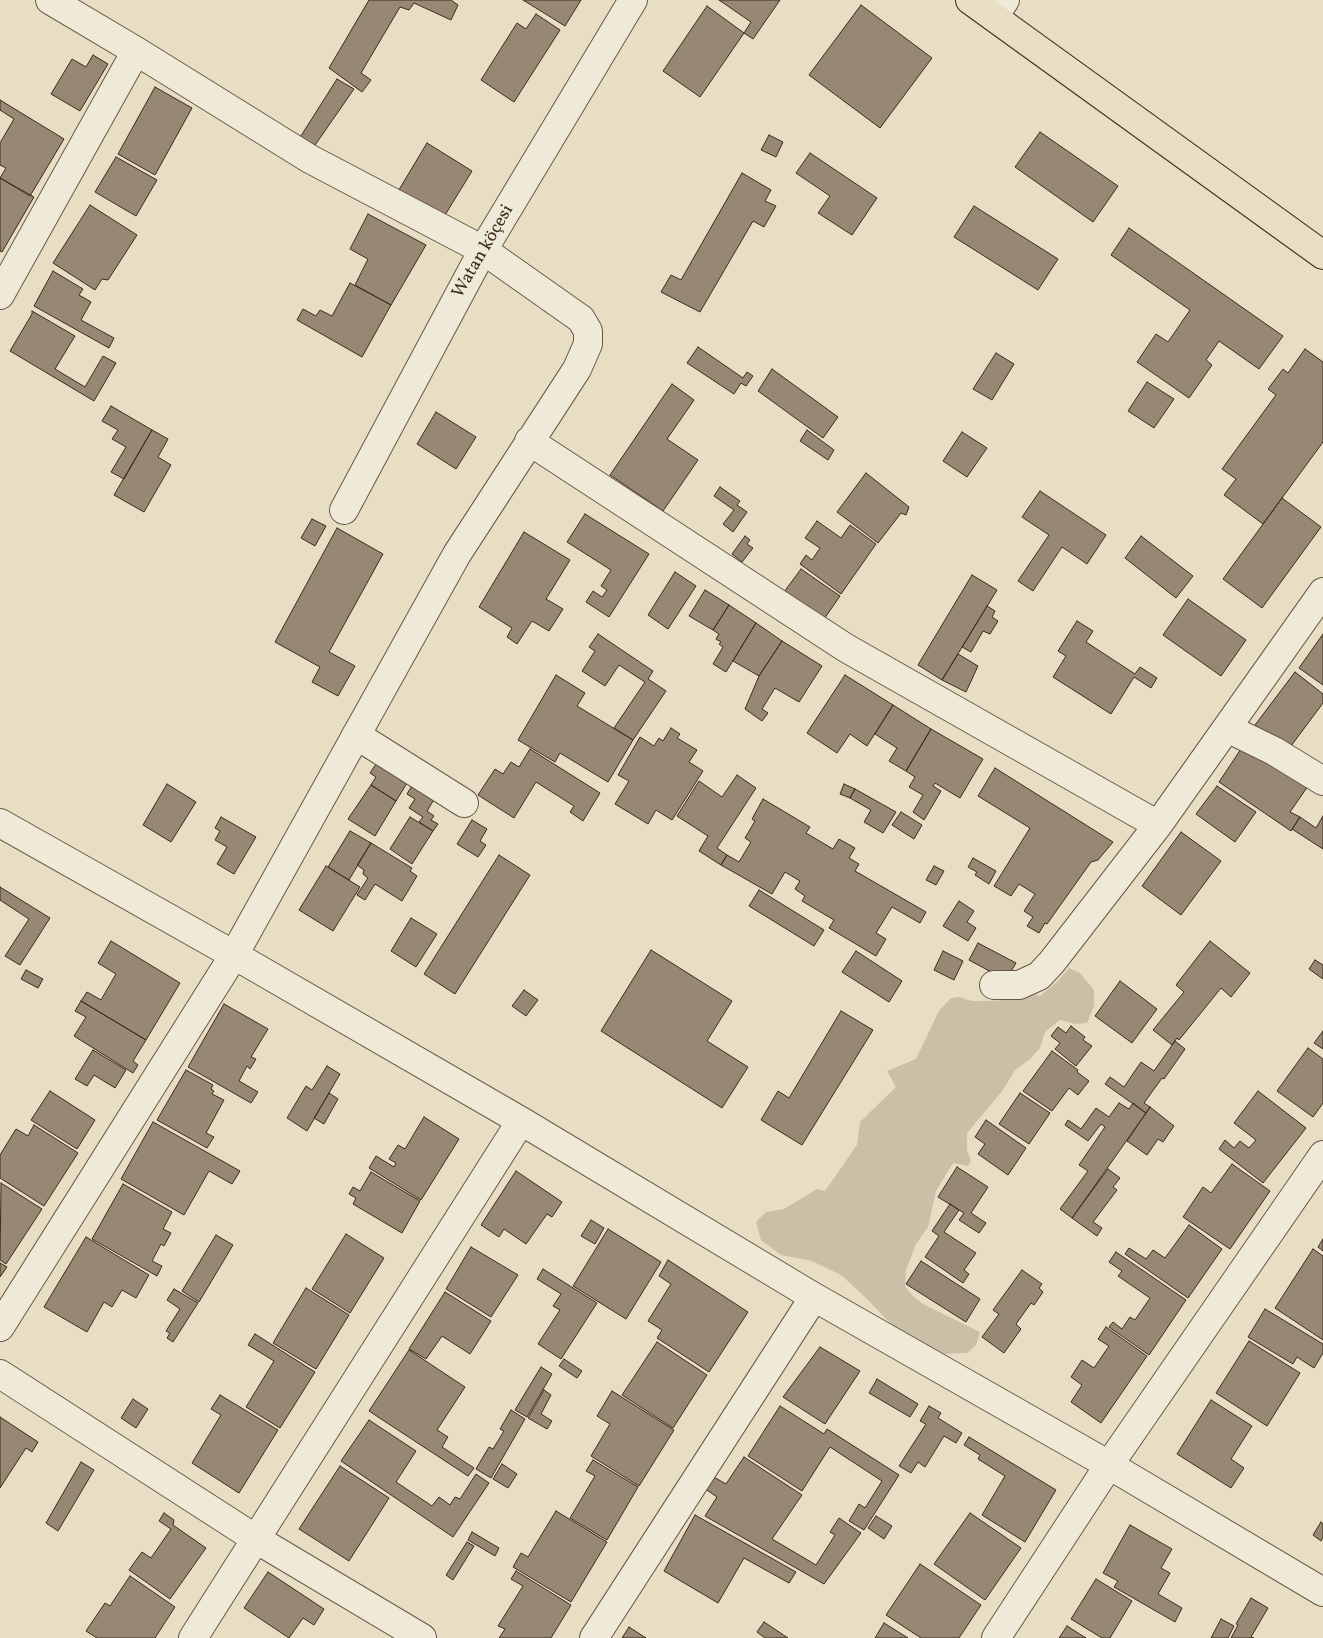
<!DOCTYPE html>
<html>
<head>
<meta charset="utf-8">
<style>
	body { margin:0 }
	canvas { display:block; background:#e7dec3 }
</style>
</head>
<body>
<canvas width="1323" height="1638"></canvas>
<script>
const context = document.querySelector('canvas').getContext('2d');
context.lineJoin = 'round';
function paint(path, color) { context.fillStyle = color; context.fill(path, 'evenodd'); }
const poly = rows => new Path2D(rows.map(r => 'M' + r).join(''));
function stroke(path, color, width, dash) { context.strokeStyle = color; context.lineWidth = width; context.lineCap = dash ? 'butt' : 'round'; context.setLineDash(dash || []); context.stroke(path); }
function drawText(font, color, halo, rows, align = 'center') {
  context.font = font + ' Vollkorn,serif'; context.lineWidth = 5; context.setLineDash([]); context.textBaseline = 'middle'; context.strokeStyle = halo; context.fillStyle = color; for (const [text, x, y, turn = 0] of rows) {
    context.save(); context.translate(x, y); context.rotate((+turn || 0) * Math.PI / 180); context.textAlign = isNaN(turn) ? turn : align; if (halo) context.strokeText(text, 0, 0); context.fillText(text, 0, 0); context.restore();
  }
}
paint(poly([
	[1069,968,1080,973,1094,990,1094,1006,1087,1023,1075,1024,1060,1020,1051,1027,1045,1032,1040,1048,1029,1060,1015,1070,1003,1090,967,1133,967,1150,971,1161,968,1166,953,1163,936,1191,928,1227,916,1244,906,1270,905,1286,912,1295,923,1304,980,1332,976,1345,967,1353,945,1354,919,1341,892,1325,865,1297,841,1275,812,1261,781,1255,761,1240,756,1222,766,1212,784,1209,817,1189,825,1191,857,1145,860,1122,896,1087,887,1071,916,1059,939,1011,951,998,959,997,972,1001,988,1001,1006,1000,1030,993,1040,996,1057,982]
]), '#cabfa7');
const building = poly([
	[369,0,451,0,458,5,451,20,414,3,409,10,400,7,361,73,371,80,362,92,329,68,369,0],
	[523,0,581,0,565,26,523,0],
	[719,0,780,0,753,39,744,33,751,22,719,0],
	[861,5,932,58,880,128,809,75,861,5],
	[707,6,744,33,700,97,663,71,707,6],
	[536,14,560,30,514,102,481,80,517,23,526,29,536,14],
	[93,55,108,64,80,111,51,94,72,59,86,67,93,55],
	[337,79,354,89,313,148,299,139,337,79],
	[155,87,192,108,155,175,118,154,155,87],
	[0,100,64,139,30,196,0,178,6,168,0,165,0,143,14,119,0,110,0,100],
	[1040,132,1118,186,1093,222,1015,167,1040,132],
	[769,135,783,142,776,157,761,150,769,135],
	[427,143,472,171,442,220,397,193,427,143],
	[810,153,877,198,852,235,818,213,830,196,796,173,810,153],
	[116,157,157,180,136,216,95,192,116,157],
	[742,173,771,190,765,201,776,206,764,227,753,221,700,312,661,292,671,275,681,280,742,173],
	[0,178,34,197,2,252,0,251,0,178],
	[90,205,137,235,108,280,102,279,95,290,53,263,90,205],
	[974,206,1058,259,1038,290,954,237,974,206],
	[368,214,426,245,391,305,355,285,368,259,350,249,368,214],
	[1129,228,1283,336,1259,369,1219,341,1206,360,1212,365,1189,398,1137,362,1156,334,1168,342,1190,310,1111,255,1129,228],
	[53,271,83,289,79,295,91,302,81,320,114,338,109,348,34,306,53,271],
	[350,283,391,305,362,357,297,320,303,309,316,316,320,310,332,316,350,283],
	[32,311,75,336,55,369,85,387,103,356,116,363,94,401,10,351,32,314,32,311],
	[698,347,743,378,747,372,753,376,746,386,741,383,734,394,687,363,698,347],
	[1305,349,1323,362,1323,442,1263,524,1224,495,1236,479,1222,469,1276,395,1268,389,1283,369,1288,373,1305,349],
	[996,353,1014,364,992,400,973,389,996,353],
	[772,369,838,417,823,438,758,391,772,369],
	[1147,382,1174,399,1154,428,1128,411,1147,382],
	[672,384,694,400,667,439,698,460,663,511,610,475,672,384],
	[111,406,152,430,124,479,111,472,126,447,112,439,118,430,102,421,111,406],
	[436,412,476,437,456,469,417,444,436,412],
	[152,430,168,439,158,457,171,465,144,512,114,495,152,430],
	[807,430,834,450,828,460,800,441,807,430],
	[962,432,987,448,967,477,943,461,962,432],
	[866,473,909,507,906,515,901,513,878,543,837,512,866,473],
	[720,487,740,501,737,505,747,512,733,532,723,524,734,510,714,496,720,487],
	[1040,491,1106,535,1087,564,1062,547,1033,591,1018,581,1049,535,1022,517,1040,491],
	[1282,498,1321,527,1262,608,1223,579,1282,498],
	[585,514,649,554,609,617,586,602,593,591,602,597,607,590,601,586,611,570,567,542,585,514],
	[312,519,326,526,315,546,301,538,312,519],
	[817,521,841,538,850,525,876,544,841,594,800,564,806,555,812,560,820,548,805,538,817,521],
	[337,528,383,554,329,652,355,666,338,696,312,682,320,667,275,642,337,528],
	[524,532,570,560,546,599,563,609,549,631,532,621,517,644,507,637,512,628,479,607,524,532],
	[745,536,750,540,747,544,753,548,742,562,732,554,745,536],
	[1141,536,1193,576,1176,598,1125,558,1141,536],
	[801,569,840,596,822,622,784,592,801,569],
	[675,572,696,586,668,629,648,615,675,572],
	[972,575,997,590,942,680,918,665,972,575],
	[705,590,729,605,713,630,689,616,705,590],
	[1188,599,1246,640,1221,676,1163,635,1188,599],
	[729,605,756,623,726,672,713,664,723,647,719,644,721,642,716,639,719,634,713,630,729,605],
	[987,606,995,611,992,617,998,621,990,634,983,631,971,652,962,647,987,606],
	[1077,621,1093,631,1086,642,1135,674,1140,667,1157,678,1151,688,1134,677,1111,714,1053,677,1066,656,1058,651,1077,621],
	[756,623,782,641,759,676,733,661,756,623],
	[598,634,653,671,648,679,666,691,633,740,614,728,645,682,619,665,605,686,582,671,595,651,589,647,598,634],
	[1323,634,1323,685,1299,668,1323,634],
	[782,641,822,666,799,702,775,688,762,709,768,713,762,721,745,709,759,676,782,641],
	[958,654,978,666,966,692,942,680,958,654],
	[1295,672,1323,694,1323,703,1288,750,1255,725,1295,672],
	[556,675,585,693,577,706,633,740,608,782,560,753,555,762,518,740,556,675],
	[845,675,893,705,867,746,850,734,837,753,807,733,845,675],
	[893,705,931,729,906,771,889,761,897,748,875,734,893,705],
	[671,728,680,734,677,738,697,750,689,762,703,771,672,820,656,810,648,824,615,804,629,781,618,775,640,737,654,746,659,738,663,741,671,728],
	[931,729,983,759,960,798,935,783,933,786,941,791,924,820,913,812,923,795,909,787,915,777,906,771,931,729],
	[1245,743,1308,786,1290,812,1300,817,1291,831,1219,782,1245,743],
	[530,749,600,793,583,821,570,812,574,806,536,782,514,818,478,795,495,769,503,774,511,762,519,767,530,749],
	[376,764,407,783,396,801,371,785,376,777,370,773,376,764],
	[995,768,1113,842,1098,860,1091,862,1047,924,1045,923,1039,933,1027,926,1033,917,1024,911,1035,894,1019,884,1011,896,994,886,1030,828,978,796,995,768],
	[737,775,756,788,717,848,727,855,721,865,699,851,708,836,677,816,699,781,722,797,737,775],
	[167,784,196,802,171,842,143,825,167,784],
	[413,784,435,798,427,811,434,816,431,820,438,824,433,831,419,822,423,817,409,808,415,799,407,794,413,784],
	[844,784,855,789,850,798,840,794,844,784],
	[371,785,396,801,375,836,348,819,371,785],
	[1217,786,1256,812,1235,842,1196,814,1217,786],
	[855,789,896,812,883,833,864,822,871,810,850,798,855,789],
	[763,799,810,827,806,833,833,849,839,839,855,848,849,858,859,864,855,871,926,912,920,923,892,907,876,933,886,939,876,956,829,928,834,920,802,901,805,896,795,889,800,881,785,872,772,894,721,865,727,855,739,862,751,842,745,838,755,821,752,819,763,799],
	[901,812,922,825,914,839,892,825,901,812],
	[1323,816,1323,849,1292,829,1300,817,1316,828,1323,816],
	[221,817,256,837,234,874,217,864,227,847,215,840,220,831,215,828,221,817],
	[410,817,433,831,412,864,390,849,410,817],
	[472,820,487,829,480,841,486,845,478,857,457,844,472,820],
	[350,831,371,843,349,880,328,867,350,831],
	[1181,832,1221,861,1181,915,1142,886,1181,832],
	[371,843,412,868,410,871,417,876,402,901,375,884,365,900,357,895,368,878,363,874,364,870,357,865,371,843],
	[499,855,530,875,455,994,424,974,499,855],
	[973,858,996,871,989,884,975,875,977,872,968,867,973,858],
	[326,866,360,887,333,931,299,910,326,866],
	[934,866,944,871,936,885,926,880,934,866],
	[0,887,50,918,20,965,5,956,29,919,0,900,0,887],
	[759,890,824,930,814,946,749,906,759,890],
	[959,901,974,911,967,922,976,928,968,941,943,926,959,901],
	[411,918,437,934,416,967,391,951,411,918],
	[111,941,180,983,146,1040,81,1001,87,992,101,1000,116,974,98,963,111,941],
	[1210,941,1250,973,1231,997,1221,988,1179,1040,1177,1038,1172,1045,1153,1030,1184,992,1176,985,1210,941],
	[978,943,1016,963,1006,980,969,960,978,943],
	[651,950,732,1001,707,1041,748,1067,722,1108,601,1031,651,950],
	[856,951,902,981,889,1002,842,972,856,951],
	[943,951,963,961,954,980,934,970,943,951],
	[1315,960,1323,965,1323,979,1309,969,1315,960],
	[26,970,43,979,38,988,21,979,26,970],
	[1120,981,1157,1009,1132,1043,1095,1016,1120,981],
	[524,990,538,1000,526,1016,512,1006,524,990],
	[81,1001,146,1040,133,1061,138,1065,133,1073,74,1036,86,1017,75,1011,81,1001],
	[224,1004,268,1029,251,1057,256,1059,250,1069,247,1066,239,1081,258,1092,251,1103,188,1067,224,1004],
	[841,1011,873,1030,802,1145,761,1120,778,1091,789,1098,841,1011],
	[1071,1026,1085,1037,1083,1040,1092,1046,1076,1066,1055,1049,1060,1043,1051,1036,1058,1027,1066,1033,1071,1026],
	[1323,1031,1323,1049,1314,1043,1323,1031],
	[1175,1041,1185,1049,1164,1079,1162,1078,1144,1103,1150,1107,1146,1113,1105,1084,1110,1077,1124,1087,1141,1062,1154,1071,1175,1041],
	[1308,1048,1323,1059,1323,1103,1313,1117,1277,1091,1308,1048],
	[93,1050,126,1070,115,1088,94,1075,87,1086,75,1079,93,1050],
	[1052,1051,1078,1070,1077,1072,1089,1081,1078,1095,1069,1088,1052,1111,1023,1091,1052,1051],
	[327,1066,340,1074,307,1131,287,1118,306,1086,312,1090,327,1066],
	[186,1070,213,1085,211,1089,214,1091,212,1094,224,1100,206,1133,214,1137,207,1148,157,1120,186,1070],
	[50,1091,95,1120,77,1149,31,1120,50,1091],
	[1258,1091,1306,1128,1263,1183,1219,1149,1225,1140,1234,1148,1240,1141,1249,1148,1256,1140,1234,1123,1258,1091],
	[329,1093,338,1099,324,1124,314,1118,329,1093],
	[1020,1093,1050,1113,1029,1144,999,1124,1020,1093],
	[1119,1103,1129,1109,1133,1103,1146,1113,1072,1218,1060,1209,1088,1171,1079,1165,1105,1127,1101,1124,1088,1141,1065,1125,1068,1120,1081,1129,1096,1108,1109,1117,1119,1103],
	[1150,1107,1174,1126,1163,1142,1158,1139,1147,1155,1127,1141,1150,1107],
	[424,1117,459,1139,421,1200,369,1168,376,1156,394,1167,396,1163,389,1159,398,1145,405,1149,424,1117],
	[986,1120,1026,1148,1008,1175,978,1154,985,1144,975,1137,986,1120],
	[153,1122,240,1171,232,1184,209,1171,184,1215,121,1179,153,1122],
	[34,1125,78,1153,44,1206,0,1178,0,1155,16,1129,28,1136,34,1125],
	[1232,1164,1270,1191,1230,1249,1183,1217,1203,1187,1211,1193,1232,1164],
	[957,1167,988,1187,971,1213,986,1223,979,1233,959,1220,964,1213,938,1197,957,1167],
	[1108,1169,1120,1178,1113,1187,1117,1190,1093,1222,1102,1228,1097,1236,1072,1218,1108,1169],
	[516,1171,562,1202,552,1217,547,1214,526,1244,504,1229,499,1237,481,1225,516,1171],
	[371,1172,420,1201,402,1233,353,1204,356,1198,349,1194,353,1187,360,1191,371,1172],
	[1,1183,42,1209,6,1264,0,1260,1,1183],
	[123,1184,172,1212,163,1229,171,1233,164,1246,161,1244,152,1261,162,1266,157,1276,92,1239,123,1184],
	[950,1204,959,1210,944,1232,976,1253,964,1270,969,1274,963,1283,925,1257,939,1236,932,1231,950,1204],
	[591,1220,604,1228,595,1244,581,1236,591,1220],
	[1189,1225,1222,1249,1188,1298,1125,1254,1129,1248,1146,1259,1153,1250,1165,1258,1189,1225],
	[608,1229,661,1262,626,1319,573,1286,608,1229],
	[346,1234,384,1258,350,1313,312,1289,346,1234],
	[216,1235,233,1245,199,1302,182,1291,216,1235],
	[86,1237,149,1275,136,1298,122,1290,112,1307,104,1302,87,1332,44,1307,86,1237],
	[1323,1239,1323,1251,1318,1247,1323,1239],
	[471,1247,518,1275,491,1317,446,1289,471,1247],
	[1313,1249,1323,1256,1323,1340,1275,1308,1313,1249],
	[1116,1252,1186,1300,1149,1355,1109,1327,1113,1322,1122,1329,1130,1317,1135,1320,1150,1298,1118,1276,1122,1271,1109,1262,1116,1252],
	[668,1260,748,1312,709,1372,657,1338,662,1330,648,1321,671,1284,659,1276,668,1260],
	[921,1261,980,1299,966,1322,906,1284,921,1261],
	[0,1263,7,1267,0,1277,0,1263],
	[543,1269,597,1303,561,1359,538,1344,560,1310,553,1306,561,1294,537,1279,543,1269],
	[1022,1270,1042,1284,1039,1288,1043,1292,1034,1305,1031,1303,1016,1324,1021,1329,1004,1353,982,1337,999,1314,993,1310,1022,1270],
	[306,1288,349,1315,316,1369,273,1343,306,1288],
	[174,1289,198,1303,173,1342,167,1338,170,1333,166,1331,180,1309,167,1300,174,1289],
	[445,1292,491,1321,470,1354,442,1336,426,1359,409,1349,445,1292],
	[1265,1309,1323,1344,1323,1353,1314,1368,1297,1357,1293,1364,1248,1337,1265,1309],
	[1106,1327,1147,1356,1101,1423,1071,1402,1082,1385,1071,1377,1082,1360,1094,1368,1109,1346,1098,1339,1106,1327],
	[255,1334,315,1372,280,1428,246,1407,274,1361,248,1345,255,1334],
	[1249,1341,1300,1373,1267,1426,1216,1393,1249,1341],
	[657,1342,707,1375,673,1428,622,1395,657,1342],
	[820,1347,860,1371,825,1424,783,1397,820,1347],
	[409,1350,465,1387,437,1430,448,1437,442,1447,474,1468,468,1476,369,1411,409,1350],
	[564,1359,582,1371,577,1378,559,1366,564,1359],
	[541,1367,552,1374,527,1417,515,1410,541,1367],
	[877,1379,918,1404,910,1417,869,1393,877,1379],
	[544,1390,551,1395,541,1414,552,1421,547,1429,528,1418,544,1390],
	[612,1391,674,1430,639,1486,591,1456,610,1424,597,1416,612,1391],
	[220,1395,278,1430,239,1493,192,1463,221,1415,211,1409,220,1395],
	[133,1399,148,1409,136,1428,121,1418,133,1399],
	[1211,1400,1252,1426,1231,1459,1244,1468,1231,1488,1177,1454,1211,1400],
	[780,1406,824,1434,827,1429,899,1475,864,1530,849,1521,859,1504,865,1508,882,1481,830,1447,802,1491,748,1456,780,1406],
	[929,1406,941,1413,938,1418,962,1433,956,1443,944,1436,925,1467,918,1462,911,1473,899,1466,926,1424,920,1421,929,1406],
	[511,1410,525,1419,491,1478,476,1469,489,1447,493,1449,504,1431,500,1429,511,1410],
	[0,1417,38,1442,32,1452,26,1448,0,1488,0,1417],
	[369,1420,416,1451,396,1482,432,1506,439,1497,450,1505,455,1497,460,1499,476,1474,489,1483,453,1537,341,1461,369,1420],
	[969,1437,1056,1490,1025,1542,982,1515,1005,1476,978,1459,980,1455,964,1445,969,1437],
	[744,1457,802,1495,772,1539,816,1565,835,1535,830,1532,839,1518,861,1533,824,1584,705,1516,717,1497,704,1488,712,1476,726,1484,744,1457],
	[593,1460,638,1487,607,1540,570,1518,595,1476,586,1471,593,1460],
	[81,1462,94,1470,58,1531,46,1523,81,1462],
	[502,1464,517,1474,508,1488,493,1479,502,1464],
	[340,1466,389,1498,349,1561,299,1529,340,1466],
	[556,1511,607,1542,571,1602,513,1567,521,1553,528,1557,556,1511],
	[164,1513,174,1520,173,1525,206,1548,170,1599,129,1570,142,1552,151,1558,171,1529,159,1521,164,1513],
	[970,1513,1021,1548,985,1600,934,1564,970,1513],
	[695,1515,796,1572,789,1583,744,1558,718,1603,664,1571,695,1515],
	[876,1516,892,1526,884,1539,868,1528,876,1516],
	[1321,1522,1323,1524,1323,1537,1321,1541,1313,1535,1321,1522],
	[1130,1525,1172,1549,1161,1568,1170,1573,1158,1594,1182,1608,1175,1622,1114,1587,1118,1581,1103,1573,1130,1525],
	[472,1532,499,1548,495,1556,468,1540,472,1532],
	[467,1542,474,1546,453,1580,446,1575,467,1542],
	[920,1564,981,1605,959,1638,921,1638,886,1615,920,1564],
	[516,1571,571,1605,551,1638,499,1638,505,1629,498,1626,523,1586,511,1579,516,1571],
	[268,1572,324,1609,314,1625,303,1618,289,1638,244,1608,268,1572],
	[130,1576,175,1607,155,1638,97,1638,86,1631,105,1603,110,1606,130,1576],
	[1096,1579,1132,1601,1110,1638,1102,1638,1071,1619,1096,1579],
	[1251,1598,1268,1608,1251,1637,1254,1638,1231,1638,1238,1625,1236,1624,1251,1598],
	[1221,1619,1234,1626,1228,1638,1211,1638,1221,1619],
	[764,1622,788,1638,765,1638,757,1632,764,1622],
	[884,1623,908,1638,875,1638,884,1623],
	[1067,1626,1086,1638,1059,1638,1067,1626],
	[629,1627,646,1638,622,1638,629,1627]
]);
paint(building, '#968873');
stroke(building, '#3f2a1d', 1);
const minor = poly([
	[994,17,1005,0],
	[0,295,136,51],
	[529,441,846,648,1158,825],
	[344,510,483,250,633,0],
	[1227,728,1274,751,1323,781],
	[356,735,464,803],
	[0,823,234,955,521,1121,814,1297,1109,1465,1323,1592],
	[994,985,1019,985,1039,976,1052,962,1158,825,1323,592],
	[0,1327,234,955,457,554,577,369,588,344,588,331,581,319,483,250,310,159,136,51,50,0],
	[0,1374,256,1539,422,1638],
	[193,1638,521,1121],
	[594,1638,814,1297],
	[996,1638,1109,1465,1323,1155]
]);
const major = poly([
	[970,0,1323,255]
]);
stroke(minor, '#695746', 30);
stroke(major, '#3f2a1d', 30);
stroke(minor, '#efead8', 28);
stroke(major, '#e7dec3', 28);
drawText('18px', '#3f2a1d', '#efead8', [
	["Watan köçesi",484,252,-60]
]);
</script>
</body>
</html>
